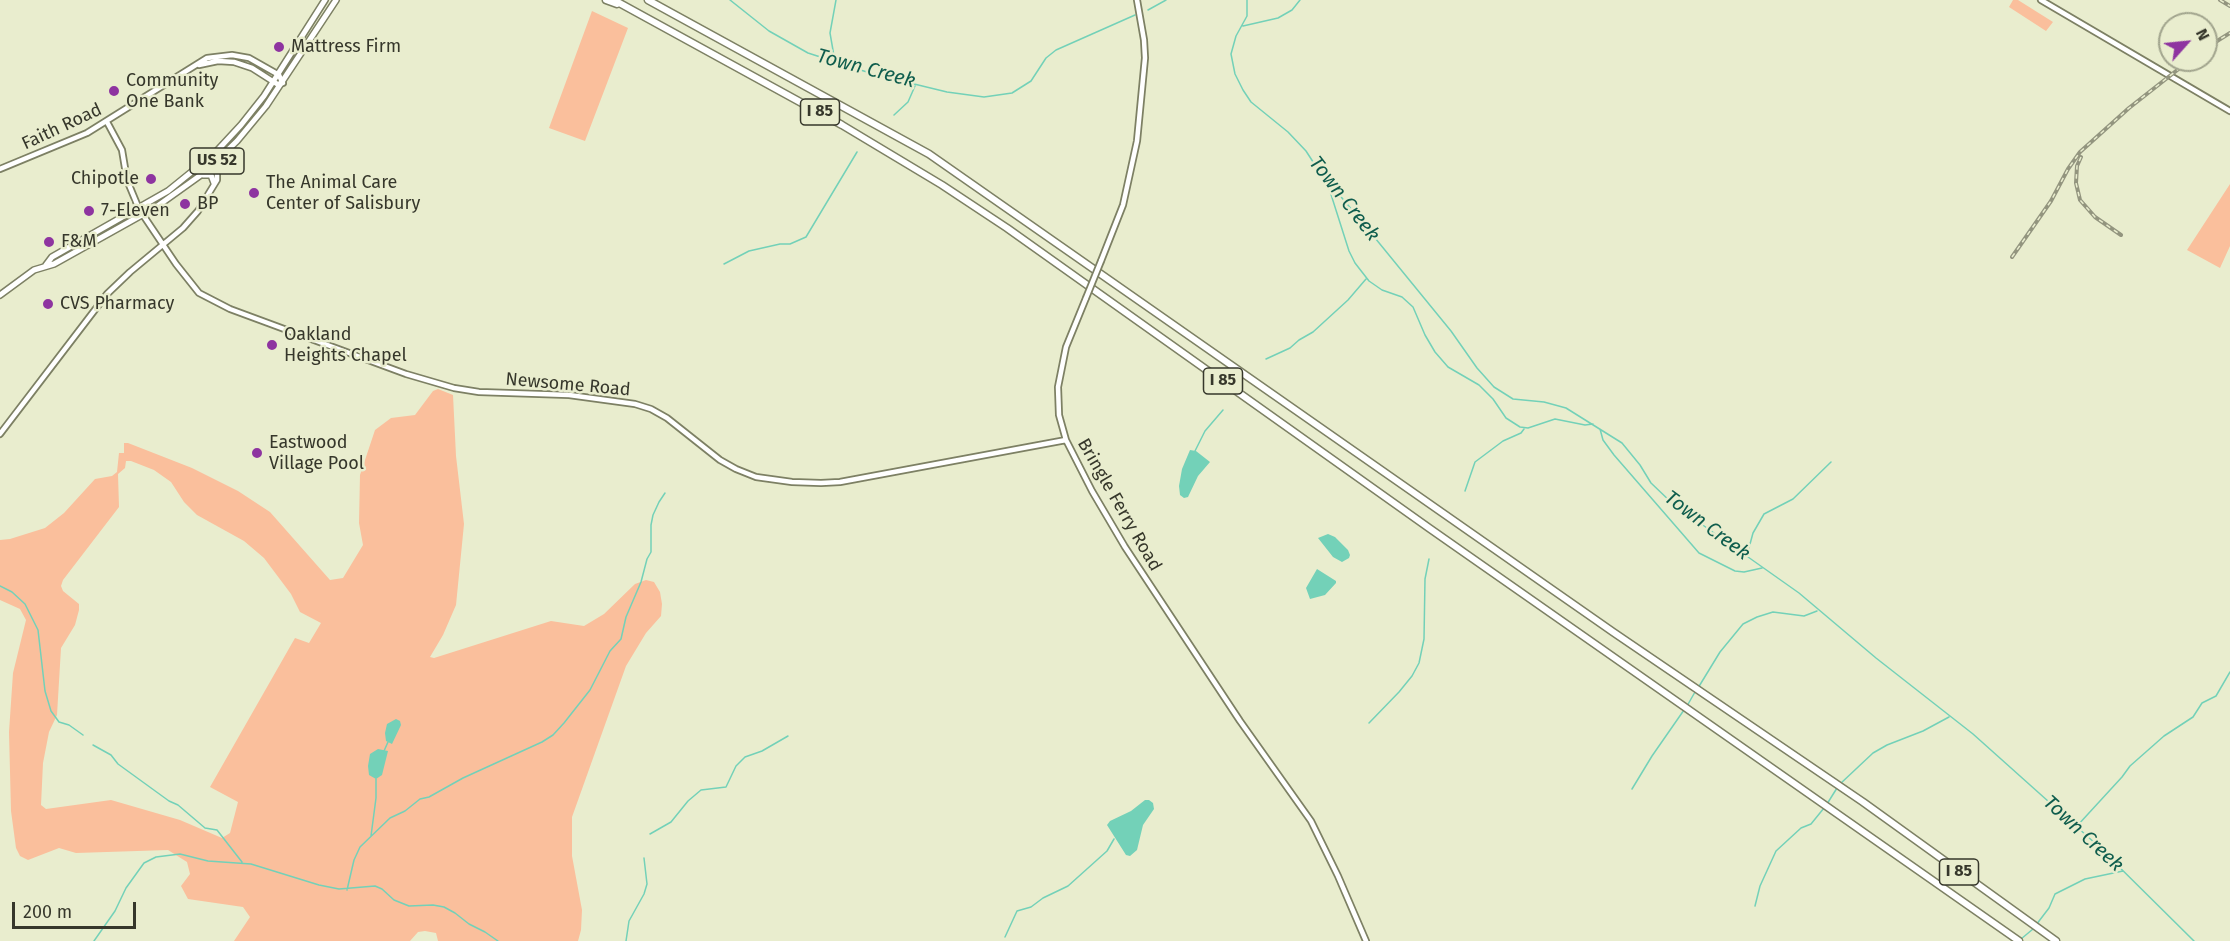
<!DOCTYPE html>
<html>
<head>
<meta charset="utf-8">
<style>
	body { margin:0 }
	#map { position:relative; width:2230px; height:941px; overflow:hidden; background:#e9edce; font-family:"Fira Sans",sans-serif }
	canvas { display:block }
	.north { position:absolute; left:2158px; top:12px; width:60px; height:60px; box-sizing:border-box; background:#e9edce; border:2px solid #a1a48d; border-radius:50%; rotate:63deg; font-size:16px; font-weight:700; line-height:24px; text-align:center; color:#36372b }
	.north::after { content:''; display:block; margin:auto; width:21px; height:27px; background:#8e34a0; clip-path:polygon(50% 0,100% 100%,50% 72%,0 100%) }
	.scale { position:absolute; left:12px; top:902px; width:124px; height:27px; box-sizing:border-box; border:3px solid #36372b; border-top:0; padding-left:8px; font-size:18px; line-height:21px; white-space:nowrap; color:#36372b; -webkit-text-stroke:4px #e9edce; paint-order:stroke }
</style>
</head>
<body>
<div id="map">
<canvas width="2230" height="941"></canvas>
<div class="north">N</div>
<div class="scale">200 m</div>
</div>
<script>
const context = document.querySelector('canvas').getContext('2d');
context.lineJoin = 'round';
function paint(path, color) { context.fillStyle = color; context.fill(path, 'evenodd'); }
const poly = rows => new Path2D(rows.map(r => 'M' + r).join(''));
function stroke(path, color, width, dash) { context.strokeStyle = color; context.lineWidth = width; context.lineCap = dash ? 'butt' : 'round'; context.setLineDash(dash || []); context.stroke(path); }
function drawText(font, color, halo, rows, align = 'center') {
  context.font = font + ' "Fira Sans",sans-serif'; context.lineWidth = 5; context.setLineDash([]); context.textBaseline = 'middle'; context.strokeStyle = halo; context.fillStyle = color; for (const [text, x, y, turn = 0] of rows) {
    context.save(); context.translate(x, y); context.rotate((+turn || 0) * Math.PI / 180); context.textAlign = isNaN(turn) ? turn : align; if (halo) context.strokeText(text, 0, 0); context.fillText(text, 0, 0); context.restore();
  }
}
paint(poly([
	[2013,0,2018,0,2053,22,2046,31,2009,7],
	[592,11,628,28,585,141,549,128],
	[2230,184,2230,246,2220,268,2187,250],
	[438,389,453,395,456,456,464,524,456,605,443,635,430,657,434,658,551,621,584,626,604,614,635,584,646,580,654,582,660,592,662,604,661,616,646,633,626,666,572,817,572,856,582,910,581,930,578,941,438,941,436,933,425,931,418,932,410,941,234,941,250,917,243,907,188,899,181,886,190,874,187,862,168,850,76,853,59,848,28,860,20,856,16,848,11,811,9,732,13,673,26,620,20,609,0,600,0,540,10,539,45,528,64,513,95,479,112,476,117,472,119,453,124,453,124,443,128,443,192,468,238,491,270,512,330,580,343,578,363,545,359,523,360,475,375,430,391,418,415,415,433,391],
	[126,461,131,461,154,470,171,482,184,502,197,515,244,541,264,558,291,594,300,612,321,623,309,643,295,638,210,787,238,802,230,833,222,838,180,820,111,800,46,809,41,805,43,763,49,732,57,715,61,648,75,625,79,610,79,604,63,591,61,586,63,580,119,507,118,474,125,468]
]), '#fabf9c');
paint(poly([
	[1190,450,1196,451,1210,462,1198,476,1188,497,1184,498,1180,495,1179,486,1182,469],
	[1328,534,1335,537,1348,550,1350,555,1349,558,1342,562,1333,557,1318,538],
	[1317,569,1336,581,1336,583,1325,595,1310,599,1306,588],
	[396,719,400,721,401,725,392,744,386,741,385,733,387,724],
	[378,749,388,751,382,775,376,779,369,775,368,766,370,754],
	[1145,800,1149,800,1153,803,1154,809,1143,825,1137,850,1130,856,1126,855,1107,825,1110,821,1131,811]
]), '#73d1b8');
stroke(poly([
	[730,0,769,31,808,53,873,74,947,92,984,97,1012,93,1031,81,1046,58,1056,50,1135,15],
	[836,0,830,33,834,56,837,63],
	[1247,0,1247,16,1236,36,1231,54,1235,74,1243,90,1251,102,1288,132,1306,151,1328,185,1331,185,1353,211,1451,331,1477,368,1494,387,1513,399,1544,402,1566,408,1622,443,1640,465,1651,483,1673,504,1799,593,1876,658,1973,734,2096,844,2194,941],
	[1148,10,1166,0],
	[1243,26,1278,18,1292,10,1300,0],
	[894,115,908,102,915,86],
	[1328,185,1349,251,1355,263,1369,281,1382,290,1402,297,1413,307,1425,335,1435,352,1448,367,1479,385,1493,399,1506,418,1520,427,1528,428,1555,419,1585,425,1593,424],
	[724,264,749,251,780,244,790,244,806,237,857,152],
	[1266,359,1290,348,1299,340,1313,332,1348,300,1366,279],
	[1600,429,1603,440,1614,455,1699,553,1735,571,1744,572,1762,568],
	[1195,451,1205,431,1223,410],
	[1465,491,1475,462,1503,441,1521,433,1524,429],
	[1747,555,1753,533,1764,514,1793,499,1831,462],
	[0,586,12,592,25,604,38,630,45,691,51,711,59,722,69,725,83,735],
	[1698,688,1720,652,1743,624,1757,617,1773,612,1804,616,1817,611],
	[1687,706,1695,692],
	[1369,723,1399,692,1412,676,1419,663,1424,639,1425,579,1429,559],
	[93,745,111,755,118,764,169,801,178,805,205,828,217,830,242,862],
	[384,751,388,742],
	[1840,784,1873,753,1887,745,1923,731,1949,717],
	[1632,789,1652,756,1684,710],
	[1827,804,1837,788],
	[2077,826,2122,777,2130,766,2164,736,2193,717,2202,703,2216,696,2230,672],
	[650,834,671,822,688,801,701,790,726,787,736,766,745,757,762,751,788,736],
	[371,836,376,798,376,779],
	[347,890,354,860,360,847,390,818,405,811,420,799,429,797,463,778,542,742,553,735,564,723,590,690,610,651,621,639,626,617,641,582,647,559,651,552,651,525,653,515,659,502,665,493],
	[1755,906,1760,886,1776,851,1801,828,1811,824,1824,808],
	[2036,925,2049,908,2055,894,2085,879,2123,871],
	[1005,937,1017,911,1031,907,1043,898,1068,886,1107,851,1114,839],
	[2021,939,2033,929],
	[94,941,115,911,126,888,144,863,156,857,180,854,208,861,251,864,319,885,339,889,375,886,382,889,394,900,409,906,433,905,444,907,455,913,469,924,485,932,498,941],
	[626,941,629,921,644,894,647,884,644,858]
]), '#73d1b8', 1.5);
const secondary = poly([
	[2041,0,2230,111],
	[199,65,218,61,234,62,252,68,277,84,283,83],
	[107,122,122,150,127,180,139,209,176,264,199,293,230,309,406,374,454,388,479,392,569,395,635,404,651,409,667,418,720,460,736,469,756,477,792,482,821,483,840,482,1066,440],
	[0,169,87,133,207,58,232,55,249,58,279,75,282,82],
	[1101,261,1123,205,1137,141,1145,58,1144,40,1137,0],
	[1086,298,1066,347,1058,387,1059,415,1066,440,1092,491,1125,547,1240,721,1311,821,1338,876,1366,941],
	[0,434,107,294,130,272,183,228,198,211,217,180,217,165,219,159]
]);
const primary = poly([
	[203,175,211,175,214,183],
	[46,265,52,257,168,191,215,153,241,125,264,96,325,0],
	[0,295,34,270,54,264,156,207,205,172,237,141,266,106,336,0]
]);
const highway = poly([
	[606,0,617,4],
	[614,0,842,125,942,185,1007,228,1429,528,2019,941],
	[648,0,929,154,1613,632,1863,802,2056,941]
]);
stroke(secondary, '#7d8064', 8);
stroke(primary, '#7d8064', 8);
stroke(highway, '#7d8064', 9);
stroke(secondary, '#fff', 4.5);
stroke(primary, '#fff', 5);
stroke(highway, '#fff', 6);
const rail = poly([
	[2220,0,2230,6],
	[2206,48,2230,33],
	[2081,157,2077,166,2076,183,2080,200,2095,217,2121,235],
	[2012,257,2051,201,2068,169,2080,152,2129,108,2190,60]
]);
stroke(rail, '#93957f', 4);
stroke(rail, '#e9edce', 1.5, [4.5]);
const secondaryBridge = poly([
	[1086,298,1101,261]
]);
stroke(secondaryBridge, '#7d8064', 8, []);
stroke(secondaryBridge, '#fff', 4.5);
for (const [x, y, r, color] of [
	[279,47,6,"#8e34a0"],
	[114,91,6,"#8e34a0"],
	[151,179,6,"#8e34a0"],
	[254,193,6,"#8e34a0"],
	[185,204,6,"#8e34a0"],
	[89,211,6,"#8e34a0"],
	[49,242,6,"#8e34a0"],
	[48,304,6,"#8e34a0"],
	[272,345,6,"#8e34a0"],
	[257,453,6,"#8e34a0"]
]) { const dot = new Path2D(); dot.arc(x, y, r, 0, 2 * Math.PI); context.fillStyle = color; context.fill(dot); stroke(dot, '#e9edce', 2); }
for (const [x, y, w] of [
	[820,112,39],
	[217,161,54],
	[1223,381,39],
	[1959,872,39]
]) { const box = new Path2D(); box.roundRect(x - w / 2, y - 13, w, 26, 4.5); context.fillStyle = '#e9edce'; context.fill(box); stroke(box, '#36372b', 1.5); }
drawText('bold 16px', '#36372b', null, [
	["I 85",820,112],
	["US 52",217,161],
	["I 85",1223,381],
	["I 85",1959,872]
]);
drawText('18px', '#36372b', '#e9edce', [
	["Mattress Firm",291,47],
	["Community",126,81],
	["One Bank",126,102],
	["Chipotle",139,179,"right"],
	["The Animal Care",266,183],
	["Center of Salisbury",266,204],
	["BP",197,204],
	["7-Eleven",101,211],
	["F&M",61,242],
	["CVS Pharmacy",60,304],
	["Oakland",284,335],
	["Heights Chapel",284,356],
	["Eastwood",269,443],
	["Village Pool",269,464]
], 'left');
drawText('18px', '#36372b', '#e9edce', [
	["Faith Road",62,127,-25],
	["Newsome Road",568,385,5],
	["Bringle Ferry Road",1119,505,60]
]);
drawText('italic 20px', '#0f5d4d', '#e9edce', [
	["Town Creek",866,69,15],
	["Town Creek",1344,199,52],
	["Town Creek",1707,526,37],
	["Town Creek",2083,834,43]
]);
</script>
</body>
</html>
